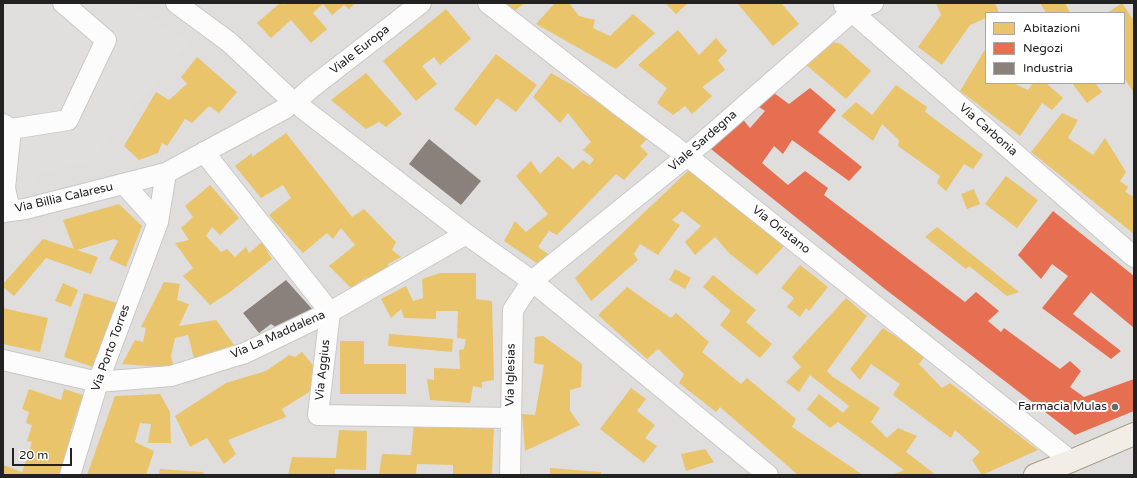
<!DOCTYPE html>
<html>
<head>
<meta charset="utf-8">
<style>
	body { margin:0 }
	#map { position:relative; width:1137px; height:478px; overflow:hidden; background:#f0eeeb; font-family:"Varela Round",sans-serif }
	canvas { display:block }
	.frame { position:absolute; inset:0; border:4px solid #222; pointer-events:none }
	.legend { position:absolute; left:985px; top:12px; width:140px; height:72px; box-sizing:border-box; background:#fff; border:1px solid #a7a7a7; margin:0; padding:5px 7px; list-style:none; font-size:12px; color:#222 }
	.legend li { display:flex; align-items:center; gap:8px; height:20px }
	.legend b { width:20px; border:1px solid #a7a7a7 }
	.scale { position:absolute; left:12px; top:448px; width:60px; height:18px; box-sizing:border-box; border:2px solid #222; border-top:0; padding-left:5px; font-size:12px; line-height:14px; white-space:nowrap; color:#222; -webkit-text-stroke:3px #fff; paint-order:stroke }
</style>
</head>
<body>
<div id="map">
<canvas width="1137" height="478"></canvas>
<div class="frame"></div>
<ul class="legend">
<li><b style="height:11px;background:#e9c46a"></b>Abitazioni</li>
<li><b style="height:11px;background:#e76f51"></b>Negozi</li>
<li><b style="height:11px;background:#8a817c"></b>Industria</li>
</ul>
<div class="scale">20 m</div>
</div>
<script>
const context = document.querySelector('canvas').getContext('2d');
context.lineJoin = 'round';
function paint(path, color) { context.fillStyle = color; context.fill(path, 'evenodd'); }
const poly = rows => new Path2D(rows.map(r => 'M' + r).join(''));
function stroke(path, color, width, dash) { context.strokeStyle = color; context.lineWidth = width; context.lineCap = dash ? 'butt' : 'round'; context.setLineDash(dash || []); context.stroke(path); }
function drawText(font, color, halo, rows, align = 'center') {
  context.font = font + ' "Varela Round",sans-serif'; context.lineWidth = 4; context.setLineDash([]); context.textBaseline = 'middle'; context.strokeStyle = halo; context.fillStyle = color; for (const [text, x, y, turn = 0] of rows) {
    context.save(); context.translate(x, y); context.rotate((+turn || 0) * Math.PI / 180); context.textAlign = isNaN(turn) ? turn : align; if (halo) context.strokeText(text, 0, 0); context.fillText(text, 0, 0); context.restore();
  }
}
paint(poly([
	[3,3,1134,3,1134,475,3,475],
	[986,13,1124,13,1124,83,986,83]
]), '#dfdedc');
paint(poly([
	[3,3,131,3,189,44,114,132,95,159,41,173,36,183,3,188]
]), '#e0dfde');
paint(poly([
	[280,3,283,3,284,5,286,3,356,3,349,9,344,5,332,15,323,4,313,13,327,29,311,43,291,20,271,38,257,23],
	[506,3,525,3,513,12],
	[555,3,569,3,579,16,595,20,593,28,610,36,633,14,655,33,616,69,536,24],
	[665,3,688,3,676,14],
	[740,3,781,3,799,24,773,46,738,4],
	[936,3,995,3,999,13,986,13,986,18,970,25,942,65,918,47,941,15],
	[1040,3,1065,3,1070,13,1046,13],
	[1122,3,1134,21,1134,93,1124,78,1124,13,1107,13],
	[446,9,471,39,440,65,434,57,422,66,437,84,416,101,383,61],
	[678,30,699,55,716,38,727,51,718,60,725,70,702,87,712,96,692,114,685,106,673,115,657,103,667,88,638,65],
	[833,42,841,44,871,71,846,99,804,63],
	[986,48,986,83,1013,83,1028,90,1033,83,1046,83,1063,98,1052,110,1042,103,1020,136,960,91],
	[496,54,537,85,516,112,497,98,476,126,454,109],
	[197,57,237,92,219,113,209,106,192,123,185,119,167,146,162,143,158,153,139,160,124,146,156,92,169,100,187,84,181,77],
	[366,73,402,114,386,127,379,122,366,129,331,100],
	[551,73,574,86,584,94,620,113,650,136,640,146,648,154,624,180,616,174,557,235,549,231,538,247,551,256,541,266,504,241,515,221,526,232,548,214,516,176,531,161,540,174,558,156,573,169,583,160,590,165,594,159,583,150,591,142,568,113,560,123,533,97],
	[1072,83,1095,83,1102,92,1087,103],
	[896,85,927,107,925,112,983,155,973,169,964,164,946,191,937,183,940,176,898,146,899,140,882,124,873,141,841,116,856,102,872,115],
	[1062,113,1078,120,1068,138,1093,155,1105,138,1126,172,1120,181,1128,187,1125,192,1134,197,1134,234,1031,152],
	[286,133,352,217,364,209,396,242,392,250,401,257,388,264,390,271,374,281,367,277,351,288,329,266,355,245,341,228,333,239,327,233,303,253,269,215,291,198,283,185,261,198,235,166,252,153,252,157],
	[690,169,785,245,757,275,730,254,715,237,695,255,685,242,701,226,682,211,672,220,680,225,658,255,640,244,634,254,638,260,591,301,575,278],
	[1006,176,1038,200,1017,228,985,204],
	[210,185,239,218,220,235,212,227,206,236,221,252,227,249,235,257,246,247,249,253,262,242,272,259,230,292,210,305,183,276,193,268,175,243,189,240,181,228,193,217,185,206],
	[974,189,980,204,967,209,961,194],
	[119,204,142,226,126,267,109,259,118,241,114,239,77,250,98,257,91,274,46,258,14,296,3,287,3,284,43,239,74,249,63,220],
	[937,227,1019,292,1007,296,969,266,966,269,925,237],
	[800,265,828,287,809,311,806,308,800,317,787,307,794,298,781,288],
	[675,269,691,278,685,289,669,280],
	[440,273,476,273,476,299,492,301,494,380,482,382,482,388,473,386,470,403,430,400,427,379,434,380,434,368,460,369,459,350,464,349,466,339,457,338,458,311,436,311,436,319,404,318,401,309,391,318,381,299,406,286,413,301,423,298,422,279],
	[713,275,756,310,746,322,772,344,760,358,720,325,731,311,703,287],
	[164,282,180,284,177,300,189,304,179,326,216,320,237,349,195,362,188,335,175,338,171,356,174,368,122,364,135,340,143,342,146,328,141,327],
	[63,283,78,290,71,307,55,301],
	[627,287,671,318,676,313,709,342,702,352,741,384,747,378,796,419,792,427,863,475,798,475,720,407,716,412,679,383,684,374,658,349,647,359,598,315],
	[84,293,117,303,96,368,64,357],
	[846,298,867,316,827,371,833,377,880,408,871,422,887,438,898,428,917,436,906,452,936,475,892,475,904,470,838,422,830,428,807,409,819,394,843,413,849,406,810,375,799,392,786,382,801,367,792,357],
	[3,308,48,318,40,352,3,344],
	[883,328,925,356,919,364,942,388,950,383,1038,450,982,475,972,460,980,452,955,430,951,438,893,395,900,384,871,364,860,380,850,369],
	[389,334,453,339,452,352,388,346],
	[543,336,582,364,581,387,570,390,570,411,580,425,525,451,522,414,535,415,544,365,534,363,535,337],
	[340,341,364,341,364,364,406,364,406,394,340,394],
	[302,352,317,370,311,376,313,384,309,392,282,409,286,417,228,440,236,454,224,464,207,438,190,447,175,416,226,383,266,371,289,355,295,357],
	[631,388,646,399,637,411,655,425,645,438,657,446,644,463,600,429],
	[29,389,61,400,64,389,83,395,71,431,74,432,59,475,3,475,3,465,22,472,32,442,27,441,32,425,26,423,29,412,22,409],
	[160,394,170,412,171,443,148,443,151,424,140,423,135,442,154,451,146,475,87,475,115,396],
	[414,423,494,426,492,475,453,475,453,465,417,464,416,475,379,475,382,454,411,455],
	[339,430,367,431,366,470,335,469,335,475,288,475,292,457,336,458],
	[705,449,714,462,686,471,681,454],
	[550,468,601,472,601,475,550,475],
	[160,469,203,472,205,475,159,475]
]), '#e9c46a');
paint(poly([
	[810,88,836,110,818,132,862,167,849,181,792,140,783,154,774,146,762,163,788,185,805,171,828,188,824,195,965,302,976,292,999,311,988,321,1001,332,1004,328,1060,369,1070,361,1081,371,1070,387,1084,397,1134,379,1134,411,1075,435,885,289,711,149,741,117,750,128,765,111,759,107,774,93,789,104],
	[1053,211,1134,276,1134,328,1091,292,1073,314,1121,351,1111,359,1042,308,1068,276,1052,264,1041,279,1018,255]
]), '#e76f51');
paint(poly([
	[429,139,481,181,461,205,409,164],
	[286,280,313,310,277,328,271,324,259,333,243,313]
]), '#8a817c');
const minor = poly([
	[176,3,229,42,288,97],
	[488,3,619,105,687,156,1071,461],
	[844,5,1134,257],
	[301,97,311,88,421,3],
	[302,108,466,234,532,281,768,475],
	[3,124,11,129,68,120,106,40,63,3],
	[204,152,330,312,318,415,511,418],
	[124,184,158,222],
	[10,211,5,188,11,129],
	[3,212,25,209,166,173,286,108],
	[3,360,98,382,171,376,245,353,330,312,466,234],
	[70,475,98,382,158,222,166,173],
	[510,475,513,310,532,281,687,156,853,11,873,3]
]);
const major = poly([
	[1035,475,1071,461,1134,434]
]);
stroke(minor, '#c9c8c7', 22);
stroke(major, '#a79c86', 24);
stroke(minor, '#fdfcfc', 20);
stroke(major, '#f3ede7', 22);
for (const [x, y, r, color] of [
	[1115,407,4,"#6a6968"]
]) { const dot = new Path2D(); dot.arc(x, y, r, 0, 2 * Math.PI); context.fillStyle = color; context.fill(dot); stroke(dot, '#fff', 1.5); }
drawText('12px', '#222', '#fff', [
	["Viale Europa",360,50,-38],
	["Via Carbonia",988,130,41],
	["Viale Sardegna",703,141,-41],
	["Via Billia Calaresu",64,198,-13],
	["Via Oristano",781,230,38],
	["Via La Maddalena",278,335,-24],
	["Via Porto Torres",111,348,-70],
	["Via Aggius",323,370,-84],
	["Via Iglesias",511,375,-89]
]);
drawText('12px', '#222', '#fff', [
	["Farmacia Mulas",1107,407]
], 'right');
</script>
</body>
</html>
